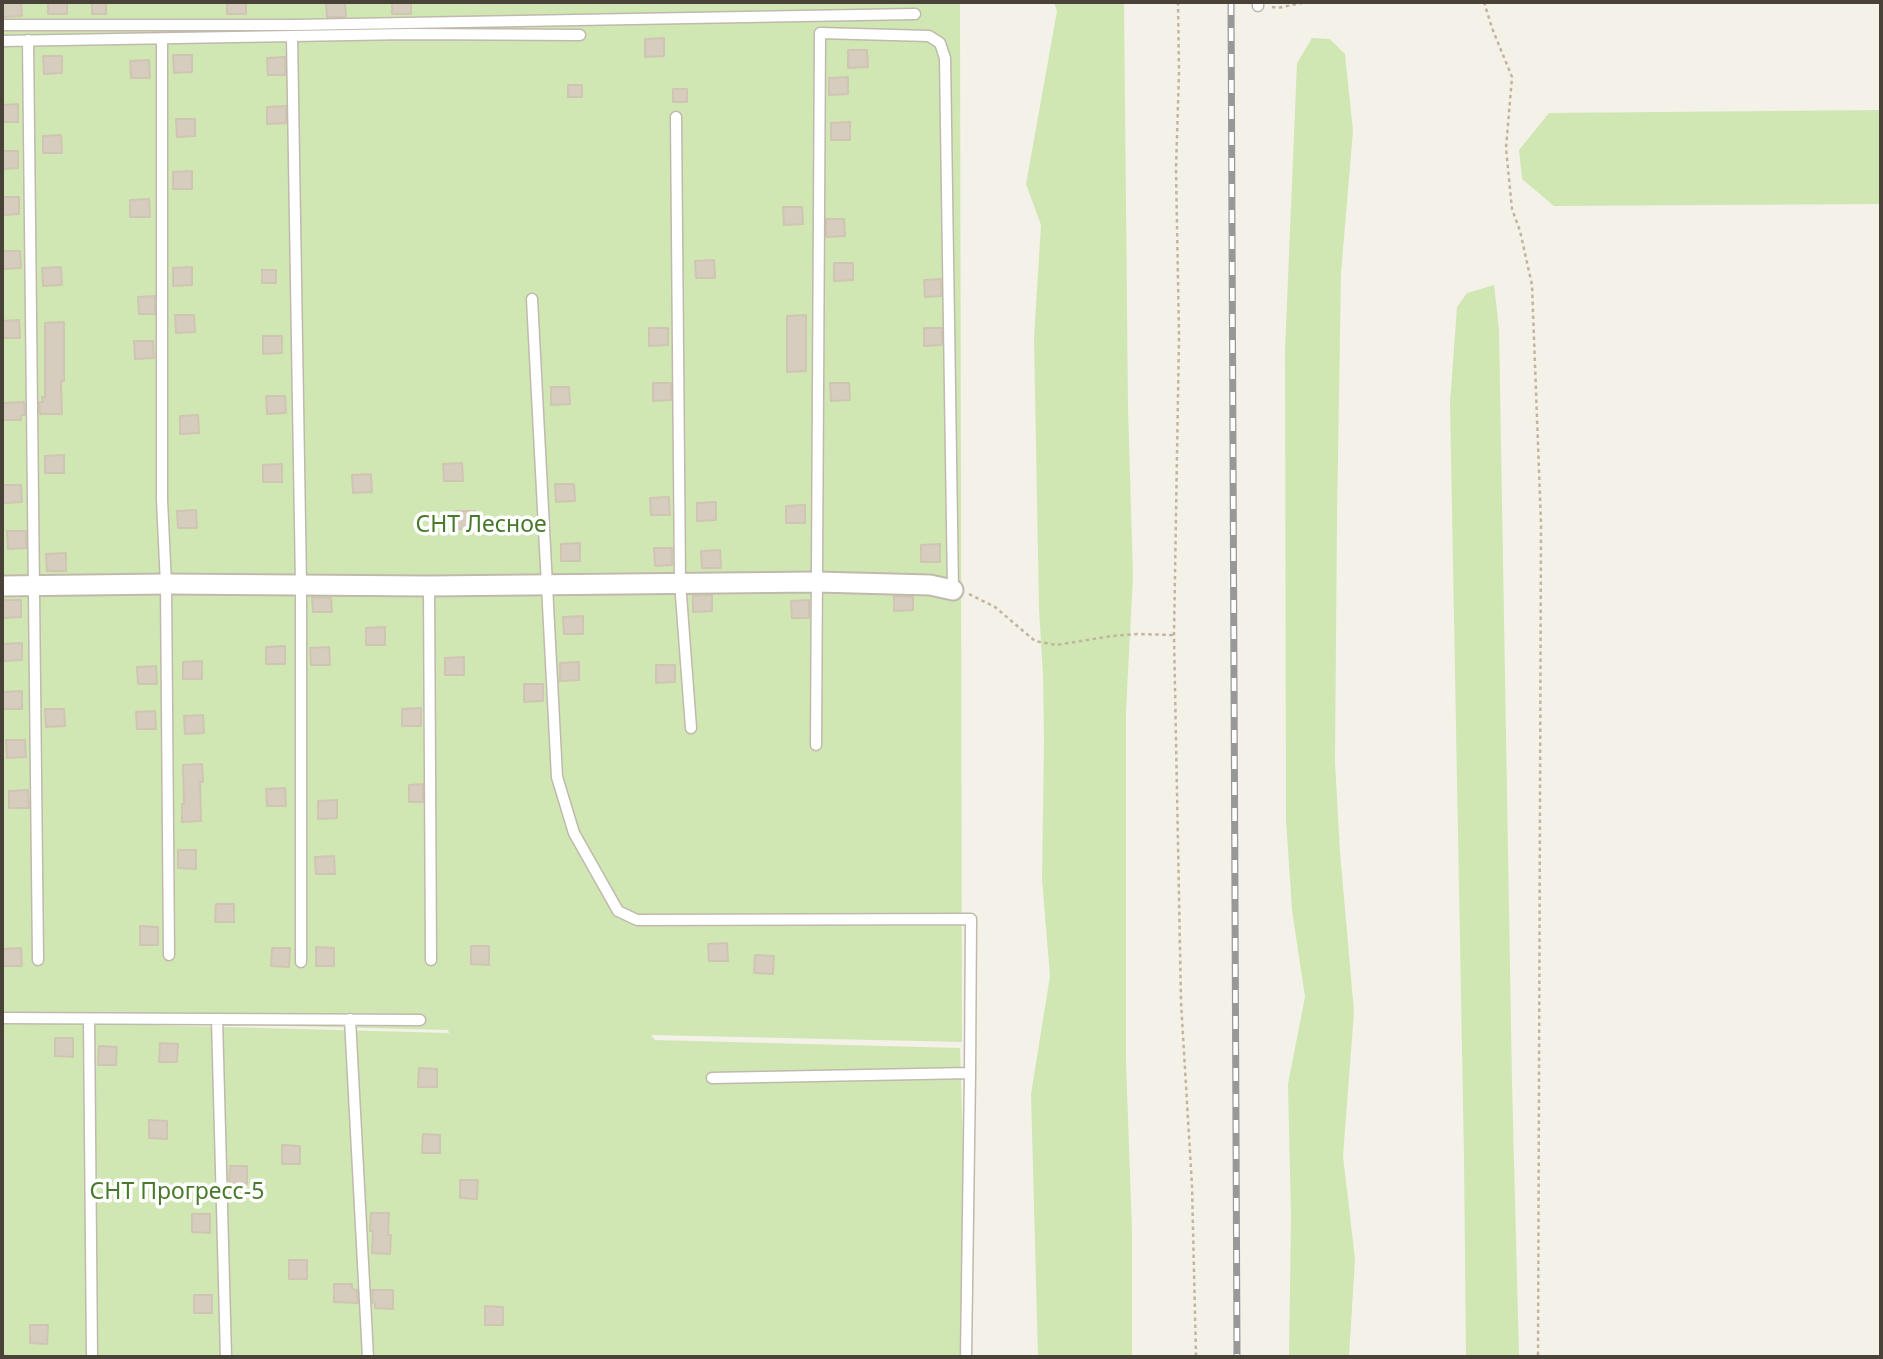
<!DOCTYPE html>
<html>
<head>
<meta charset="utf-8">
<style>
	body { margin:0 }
	#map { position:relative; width:1883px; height:1359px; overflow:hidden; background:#f4f1e9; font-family:"Noto Sans",sans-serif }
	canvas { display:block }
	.frame { position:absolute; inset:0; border:4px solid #484238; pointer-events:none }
</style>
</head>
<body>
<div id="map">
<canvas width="1883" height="1359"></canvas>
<div class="frame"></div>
</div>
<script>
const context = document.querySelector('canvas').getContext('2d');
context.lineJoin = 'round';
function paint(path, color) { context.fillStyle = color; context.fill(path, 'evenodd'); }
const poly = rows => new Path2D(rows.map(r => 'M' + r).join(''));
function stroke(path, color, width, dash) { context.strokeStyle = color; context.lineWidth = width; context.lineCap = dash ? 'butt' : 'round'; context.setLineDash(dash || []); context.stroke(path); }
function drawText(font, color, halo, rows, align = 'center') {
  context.font = font + ' "Noto Sans",sans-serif'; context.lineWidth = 7; context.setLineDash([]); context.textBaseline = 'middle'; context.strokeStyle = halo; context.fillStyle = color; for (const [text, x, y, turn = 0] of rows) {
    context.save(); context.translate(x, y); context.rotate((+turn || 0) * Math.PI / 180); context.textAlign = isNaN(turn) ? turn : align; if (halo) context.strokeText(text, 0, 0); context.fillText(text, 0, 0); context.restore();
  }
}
paint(poly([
	[2,2,960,2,962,1042,651,1035,655,1040,960,1048,970,1357,2,1357,2,1021,449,1033,448,1030,2,1019],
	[1054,2,1124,2,1128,407,1133,576,1126,711,1126,1062,1132,1230,1132,1357,1038,1357,1031,1094,1050,976,1042,879,1044,740,1043,675,1039,609,1034,338,1041,225,1026,184,1057,11],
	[1312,38,1330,39,1345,54,1353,131,1341,273,1337,521,1335,762,1340,852,1354,1012,1343,1156,1355,1259,1349,1357,1289,1357,1291,1216,1288,1084,1305,997,1292,910,1286,820,1285,350,1297,63],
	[1881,110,1881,204,1554,206,1522,179,1519,150,1549,113],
	[1494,285,1499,328,1512,1082,1519,1357,1466,1357,1464,1158,1450,403,1457,307,1467,293]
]), '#d0e7b3');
const building = poly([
	[2,2,21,2,22,16,3,17,2,2],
	[48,2,67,2,67,14,48,14,48,2],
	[92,2,106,2,106,14,92,14,92,2],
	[227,2,246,2,246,14,227,14,227,2],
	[326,2,345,2,346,17,327,17,326,2],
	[392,2,411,2,411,14,392,14,392,2],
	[664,38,664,56,645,57,645,39,664,38],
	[848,50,867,50,868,67,848,68,848,50],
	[173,55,192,55,192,72,174,73,173,55],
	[43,56,62,56,62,73,44,74,43,56],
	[285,57,285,75,268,75,267,58,285,57],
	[149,60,150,78,131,78,130,61,149,60],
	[848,77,848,94,829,95,829,78,848,77],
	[568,85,582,85,582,97,568,97,568,85],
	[673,89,687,89,687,102,673,102,673,89],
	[18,104,18,122,2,122,2,105,18,104],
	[286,106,286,123,267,124,267,107,286,106],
	[176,119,195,119,195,136,177,137,176,119],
	[850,122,850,140,831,140,831,123,850,122],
	[61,135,62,153,43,153,43,136,61,135],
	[2,151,18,151,18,168,2,169,2,151],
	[192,171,192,189,173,189,173,172,192,171],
	[2,197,19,197,19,214,2,215,2,197],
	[149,199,150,217,130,217,130,200,149,199],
	[783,207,802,207,803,224,784,225,783,207],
	[826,219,844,219,845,236,826,237,826,219],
	[2,251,20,251,21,268,2,269,2,251],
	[714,260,715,278,696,278,695,261,714,260],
	[834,263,853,263,853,280,834,281,834,263],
	[61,267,62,285,43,286,42,268,61,267],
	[192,267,192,285,173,286,173,268,192,267],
	[262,270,276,270,276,283,262,283,262,270],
	[941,279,941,296,925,297,924,280,941,279],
	[155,296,155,314,139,314,138,297,155,296],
	[175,315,194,315,195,332,176,333,175,315],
	[806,315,806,371,787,372,787,316,806,315],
	[19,320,20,338,2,338,2,321,19,320],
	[64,322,64,381,61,381,62,414,40,414,39,402,43,402,42,397,45,397,45,323,64,322],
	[649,328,668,328,668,345,649,346,649,328],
	[924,328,942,328,942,345,924,346,924,328],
	[263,336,282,336,282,353,263,354,263,336],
	[134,341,153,341,154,358,135,359,134,341],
	[653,383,671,383,671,400,653,401,653,383],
	[830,383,849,383,850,400,831,401,830,383],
	[551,387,569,387,570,404,551,405,551,387],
	[266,396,285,396,286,413,267,414,266,396],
	[24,402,25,415,21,415,21,420,2,420,2,403,24,402],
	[198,415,199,433,180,434,180,416,198,415],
	[64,455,64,473,45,473,45,456,64,455],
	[462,463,463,481,444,481,443,464,462,463],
	[282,464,282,482,263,482,263,465,282,464],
	[371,474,372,492,353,493,352,475,371,474],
	[555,484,574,484,575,501,556,502,555,484],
	[3,485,21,485,22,502,3,503,3,485],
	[669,497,670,515,651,515,650,498,669,497],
	[716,502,716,520,697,521,697,503,716,502],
	[805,505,805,523,786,523,786,506,805,505],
	[196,510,197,528,178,528,177,511,196,510],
	[456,511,475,511,476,528,457,529,456,511],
	[7,531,26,531,26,548,8,549,7,531],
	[580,543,580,561,561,561,561,544,580,543],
	[940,544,940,562,921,562,921,545,940,544],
	[654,548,672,548,672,565,655,566,654,548],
	[720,550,721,568,702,568,701,551,720,550],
	[66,553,66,571,47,571,46,554,66,553],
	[712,595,712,611,693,612,693,596,712,595],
	[894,596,913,597,913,610,894,611,894,596],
	[312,597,331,598,332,612,313,612,312,597],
	[2,600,21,600,21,617,2,618,2,600],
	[809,600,809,618,792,618,791,601,809,600],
	[583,616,583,634,564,634,563,617,583,616],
	[385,627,385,645,366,645,366,628,385,627],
	[22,643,22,660,3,661,3,644,22,643],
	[285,646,285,664,266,664,266,647,285,646],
	[329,647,330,665,311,665,310,648,329,647],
	[464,657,464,675,445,675,445,658,464,657],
	[202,661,202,679,183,679,183,662,202,661],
	[579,662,579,680,560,681,560,663,579,662],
	[656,665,675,665,675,682,656,683,656,665],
	[156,666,157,684,138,684,137,667,156,666],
	[524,684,543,684,543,701,524,702,524,684],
	[22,691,22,709,3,709,3,692,22,691],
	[421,708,421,726,402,726,402,709,421,708],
	[45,709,64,709,65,726,46,727,45,709],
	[155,711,156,729,137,729,136,712,155,711],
	[203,715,204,733,185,734,184,716,203,715],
	[6,740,25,740,26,757,7,758,6,740],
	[202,764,203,782,200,782,201,821,182,822,182,804,184,804,183,765,202,764],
	[423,784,423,802,409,802,409,785,423,784],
	[285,788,286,806,267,806,266,789,285,788],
	[28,790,29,808,9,808,9,791,28,790],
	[337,800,337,818,318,819,318,801,337,800],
	[178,850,196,850,196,869,178,868,178,850],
	[334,856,335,874,316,874,315,857,334,856],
	[216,904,234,904,234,922,215,922,216,904],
	[140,926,158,927,158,945,140,945,140,926],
	[727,943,728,961,709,961,708,944,727,943],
	[471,946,489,946,489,965,471,964,471,946],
	[316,947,334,948,334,966,316,966,316,947],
	[21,948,22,966,3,966,2,949,21,948],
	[272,948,290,948,289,967,271,966,272,948],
	[755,955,774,956,773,974,754,973,755,955],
	[55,1038,73,1038,73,1057,55,1056,55,1038],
	[160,1043,178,1044,177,1062,159,1062,160,1043],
	[99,1046,117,1047,116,1065,98,1065,99,1046],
	[419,1068,437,1069,437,1087,418,1087,419,1068],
	[149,1120,167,1121,167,1139,149,1138,149,1120],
	[423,1134,440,1135,440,1153,422,1153,423,1134],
	[282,1145,300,1146,300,1164,282,1164,282,1145],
	[230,1166,247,1166,247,1184,229,1184,230,1166],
	[460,1180,478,1180,477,1199,460,1198,460,1180],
	[371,1213,389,1213,388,1235,391,1235,390,1254,372,1253,373,1231,370,1231,371,1213],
	[192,1214,210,1214,210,1233,192,1232,192,1214],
	[289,1260,307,1260,307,1279,289,1279,289,1260],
	[334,1284,352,1284,352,1289,357,1290,358,1303,334,1302,334,1284],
	[372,1290,393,1290,393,1309,375,1308,375,1303,373,1303,372,1290],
	[194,1295,212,1295,212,1313,194,1313,194,1295],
	[485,1306,503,1307,503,1325,485,1325,485,1306],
	[30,1325,48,1325,47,1344,30,1343,30,1325]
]);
paint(building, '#d6cdbf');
stroke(building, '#d0c5b2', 2);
const lane = poly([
	[1258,2,1258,6],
	[2,25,294,25,915,14],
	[292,37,301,585,301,962],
	[162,39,162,500,166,584,169,955],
	[28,40,38,960],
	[2,41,408,34,580,35],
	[676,117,680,582,691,728],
	[532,299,557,777,574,833,618,911,637,920,971,919,970,1073,712,1078],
	[429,586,431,960],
	[816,745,820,33,929,36,940,43,945,58,953,590],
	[2,1018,420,1020],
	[89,1019,92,1357],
	[217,1019,226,1357],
	[350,1019,368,1357],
	[966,1357,970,1073]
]);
const street = poly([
	[2,586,166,584,429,586,817,582,930,585,953,590]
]);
stroke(lane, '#c0b9ac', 13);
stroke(street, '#c0b9ac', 23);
stroke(poly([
	[1178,2,1179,72,1176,169,1179,336,1174,635,1181,1002,1192,1186,1196,1357],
	[1484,2,1492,28,1512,77,1506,148,1512,209,1520,231,1532,285,1541,524,1538,1357],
	[1272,7,1278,8,1306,2],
	[969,594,995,607,1035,641,1056,645,1112,636,1137,634,1173,635]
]), '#c1b59e', 2.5, [3.5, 3.5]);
stroke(lane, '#fff', 10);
stroke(street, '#fff', 19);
const rail = poly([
	[1231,2,1237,1357]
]);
stroke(rail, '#989898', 7);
stroke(rail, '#fff', 4.5, [13]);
drawText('23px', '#49792b', '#fff', [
	["СНТ Лесное",481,525],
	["СНТ Прогресс-5",177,1192]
]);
</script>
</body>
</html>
